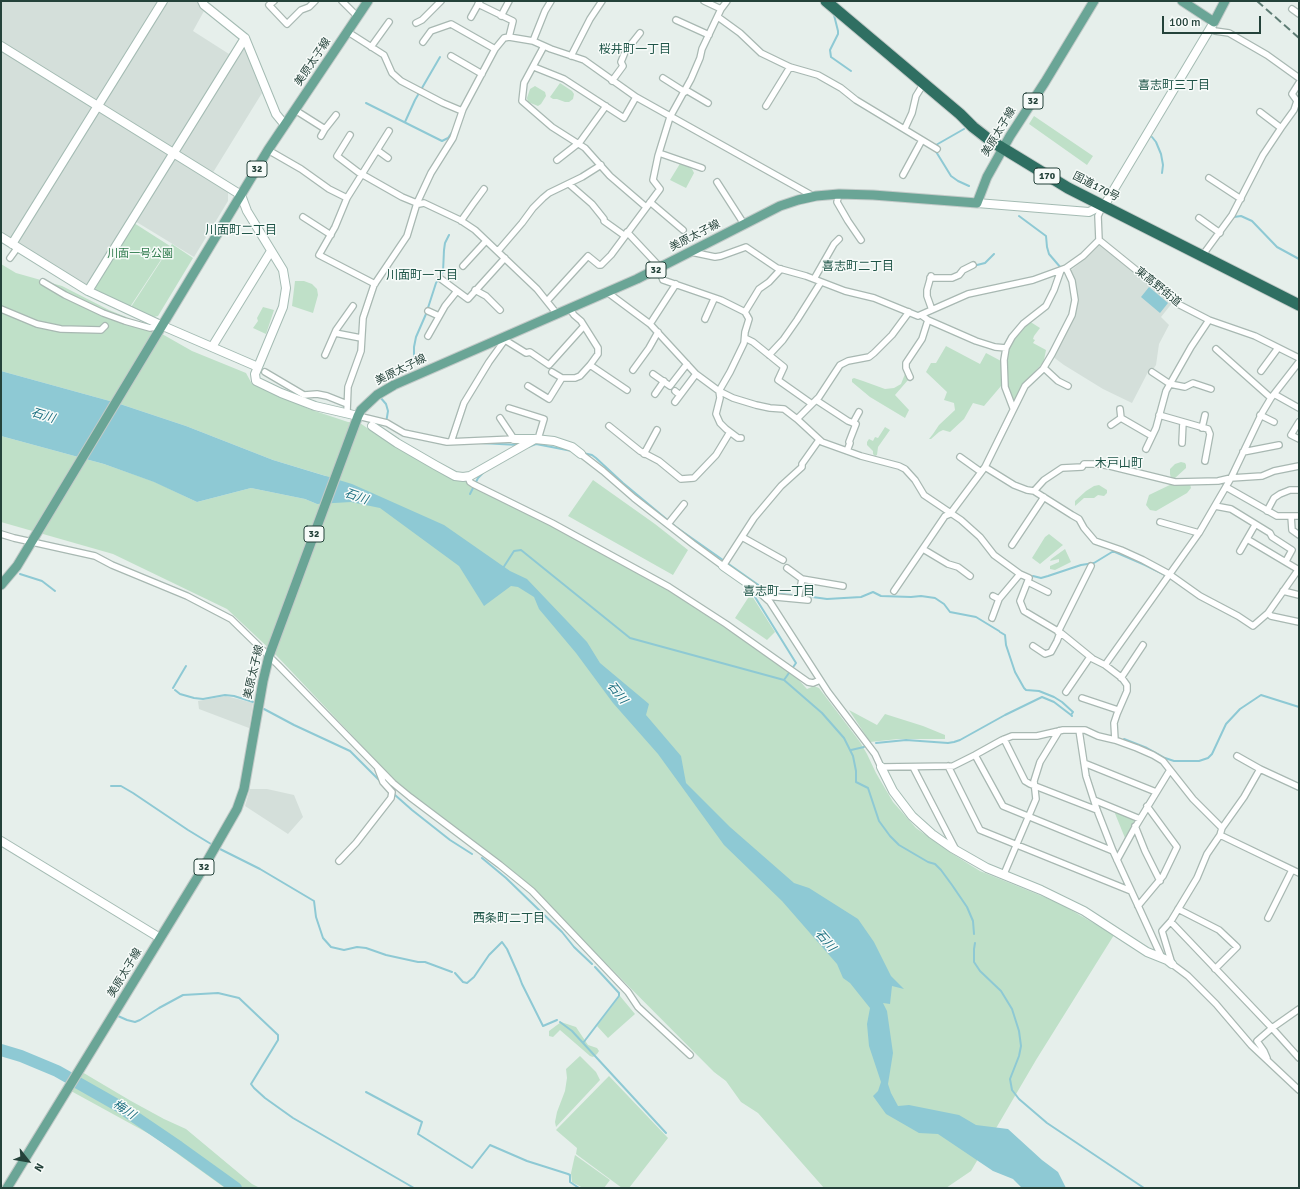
<!DOCTYPE html>
<html>
<head>
<meta charset="utf-8">
<style>
	body { margin:0 }
	#map { position:relative; width:1300px; height:1189px; overflow:hidden; background:#e6efeb; font-family:Signika,sans-serif }
	canvas { display:block }
	.frame { position:absolute; inset:0; border:2px solid #24423a; pointer-events:none }
	.north { position:absolute; left:8px; top:1141px; width:40px; height:40px; -webkit-text-stroke:3px #f7fbf9; paint-order:stroke; rotate:121deg; font-size:11px; font-weight:700; line-height:16px; text-align:center; color:#24423a }
	.north::after { content:''; display:block; margin:auto; width:14px; height:18px; background:#24423a; clip-path:polygon(50% 0,100% 100%,50% 72%,0 100%) }
	.scale { position:absolute; left:1162px; top:16px; width:99px; height:18px; box-sizing:border-box; border:2px solid #24423a; border-top:0; padding-left:5px; font-size:12px; line-height:14px; white-space:nowrap; color:#24423a; -webkit-text-stroke:3px #f7fbf9; paint-order:stroke }
</style>
</head>
<body>
<div id="map">
<canvas width="1300" height="1189"></canvas>
<div class="frame"></div>
<div class="north">N</div>
<div class="scale">100 m</div>
</div>
<script>
const context = document.querySelector('canvas').getContext('2d');
context.lineJoin = 'round';
function paint(path, color) { context.fillStyle = color; context.fill(path, 'evenodd'); }
const poly = rows => new Path2D(rows.map(r => 'M' + r).join(''));
function stroke(path, color, width, dash) { context.strokeStyle = color; context.lineWidth = width; context.lineCap = dash ? 'butt' : 'round'; context.setLineDash(dash || []); context.stroke(path); }
function drawText(font, color, halo, rows, align = 'center') {
  context.font = font + ' Signika,"Noto Sans JP",sans-serif'; context.lineWidth = 3; context.setLineDash([]); context.textBaseline = 'middle'; context.strokeStyle = halo; context.fillStyle = color; for (const [text, x, y, turn = 0] of rows) {
    context.save(); context.translate(x, y); context.rotate((+turn || 0) * Math.PI / 180); context.textAlign = isNaN(turn) ? turn : align; if (halo) context.strokeText(text, 0, 0); context.fillText(text, 0, 0); context.restore();
  }
}
paint(poly([
	[1,1,197,1,199,6,204,11,193,31,229,54,241,38,262,93,209,179,228,192,228,201,194,257,130,218,88,286,1,233],
	[1097,244,1102,244,1173,302,1161,317,1169,325,1159,344,1156,365,1152,371,1148,372,1132,403,1103,389,1064,365,1052,356,1075,314,1077,305,1078,296,1070,271,1085,259],
	[226,696,253,703,249,728,199,709,198,701],
	[250,789,267,789,294,795,303,817,288,834,245,806]
]), '#d4dfda');
paint(poly([
	[560,83,572,91,574,94,573,99,569,102,565,102,557,99,553,99,550,97],
	[535,86,545,92,546,96,541,104,538,106,528,102,527,98,530,89],
	[1034,116,1093,156,1087,165,1029,124],
	[681,162,692,169,694,173,686,188,670,180],
	[134,223,170,246,130,307,96,291,95,287],
	[172,244,193,258,158,316,154,317,131,307],
	[1,264,16,273,62,286,109,310,148,326,192,351,246,373,252,384,309,409,348,422,360,423,380,437,419,459,508,502,665,588,762,652,797,678,807,689,814,686,819,688,860,742,867,754,876,773,893,802,916,828,951,853,980,871,1059,903,1114,935,1036,1060,971,1171,946,1188,824,1188,758,1113,741,1102,726,1081,714,1072,518,875,399,785,275,654,227,609,113,554,1,522,1,436,104,464,155,482,197,502,251,488,305,499,317,504,326,476,273,460,186,426,117,403,1,371],
	[295,281,304,281,312,284,317,289,318,295,313,313,292,306],
	[263,307,274,310,266,334,253,328,258,321,257,318],
	[1029,321,1040,328,1034,336,1033,339,1035,340,1033,343,1046,350,1044,360,1042,364,1024,383,1013,402,1005,378,1007,350,1014,338],
	[946,346,980,364,986,353,1001,361,1001,386,984,406,973,403,964,419,950,432,943,430,939,432,931,439,929,439,933,434,939,425,955,410,954,403,944,400,947,392,926,372,931,363,936,363],
	[905,374,908,380,895,395,909,410,905,418,870,397,852,382,852,379,854,378,863,381,885,389,894,388,901,384],
	[885,427,890,430,878,447,877,455,875,456,873,454,873,451,867,445,867,442,869,439,873,441,875,437,878,438],
	[1181,462,1185,463,1186,465,1186,468,1174,479,1171,478,1170,474,1170,469,1175,464],
	[593,480,655,524,688,550,673,575,568,516],
	[1176,482,1190,484,1191,488,1187,493,1156,511,1150,510,1146,505,1149,495],
	[1099,485,1107,490,1107,493,1104,496,1098,495,1094,498,1084,498,1075,506,1075,501,1086,491,1094,486],
	[1049,534,1063,545,1040,564,1032,558,1045,537],
	[1065,549,1071,562,1055,570,1050,569,1050,566,1059,562,1059,559,1050,561,1051,559],
	[750,595,752,596,775,632,767,640,735,618],
	[849,710,877,725,885,714,923,726,945,735,945,739,898,739,870,742],
	[1114,811,1134,819,1135,821,1125,838],
	[620,996,635,1014,608,1038,597,1026],
	[561,1022,576,1027,588,1045,597,1048,599,1051,597,1054,593,1057,590,1056,560,1030,553,1037,549,1036,549,1031],
	[580,1056,596,1072,600,1080,556,1127,555,1122,557,1112,565,1091,567,1078,566,1069],
	[82,1072,131,1101,164,1119,186,1129,252,1184,260,1188,225,1188,153,1136,71,1091],
	[609,1076,668,1138,629,1188,622,1188,576,1154,577,1148,556,1130],
	[575,1155,610,1180,604,1188,583,1188,572,1182,571,1173]
]), '#bfe0c8');
paint(poly([
	[1149,287,1168,303,1160,313,1141,297],
	[1,371,117,403,186,426,273,460,352,484,444,525,510,571,527,579,587,642,600,663,649,704,646,715,681,756,686,783,730,827,794,883,809,888,858,919,874,942,891,976,904,989,892,986,890,1004,883,1003,887,1011,893,1053,888,1084,891,1093,898,1106,909,1105,959,1115,976,1125,1008,1129,1042,1160,1058,1172,1066,1188,1022,1188,1013,1179,993,1171,938,1134,919,1133,886,1114,873,1096,878,1091,881,1082,869,1046,867,1024,870,1008,850,983,843,978,837,964,782,901,724,845,658,754,613,703,576,653,539,609,534,597,518,587,511,586,484,606,459,566,380,508,351,502,317,504,305,499,251,488,197,502,154,482,104,464,1,436]
]), '#8ec9d4');
stroke(poly([
	[831,12,834,15,838,31,838,34,830,50,831,57,851,71],
	[366,103,442,141,448,138,453,131],
	[405,122,415,100,440,57],
	[1152,137,1156,142,1161,154,1163,165,1162,173],
	[936,145,964,129],
	[935,150,951,176,958,181,969,186],
	[1019,216,1046,236,1047,247,1049,254,1061,268],
	[1234,217,1241,216,1252,221,1277,247,1299,259],
	[973,266,985,263,994,254],
	[414,360,414,347,416,337,426,314,436,283,443,272,444,250,445,243,449,235],
	[380,397,386,404,388,411,386,423],
	[481,443,518,445],
	[528,447,536,444,572,451],
	[583,453,592,455,596,458,623,483,676,527,757,584,756,587],
	[470,494,478,478,483,473],
	[503,568,514,551,521,550,630,638,784,680,822,713,844,738,853,756,856,771,856,782,868,788,879,821,890,836,899,845,928,862,935,864,941,870,952,885,967,907,973,921,974,934],
	[20,574,42,581,55,591],
	[1033,576,1041,578,1048,576,1081,565,1094,563,1112,552,1115,552,1145,565,1165,575],
	[757,584,770,593,792,595],
	[754,591,755,597,796,663,784,680],
	[805,596,827,599,861,597,873,592,881,596,911,597,921,596,935,598,944,604,950,612,976,617,999,631],
	[1000,632,1005,635,1006,645,1015,672,1024,688,1026,690,1039,691,1054,697,1062,702,1073,712,1071,715,1072,716],
	[173,688,186,666],
	[175,690,180,694,194,698,203,699,225,695,234,696,253,702],
	[264,709,294,725,350,751,381,782],
	[1124,739,1147,748,1165,758,1174,761,1199,761,1208,758,1212,754,1226,724,1240,709,1261,695,1299,707],
	[876,743,906,740,948,743,954,742,960,740,1005,715,1042,697,1054,702,1071,715],
	[851,750,864,747],
	[111,786,121,786,133,793,188,830,211,844],
	[395,795,412,810,450,840,472,854],
	[220,849,260,869,314,901,316,917,323,938,331,947,344,950,357,947,366,948,386,955,418,962,425,962,452,972],
	[482,858,506,878,538,909,562,932,574,947,592,964],
	[975,943,974,949,974,962,980,971,1001,991,1012,1009,1019,1031,1021,1046,1019,1056,1010,1079,1012,1090,1019,1099,1047,1123,1144,1188],
	[455,973,463,982,467,983,474,977,489,955,502,942,507,949,519,976,522,984,543,1026,557,1020],
	[118,1016,127,1020,135,1022,140,1020,159,1008,183,995,218,993,239,998,278,1035,278,1040,251,1084,254,1088,265,1098,293,1118,414,1188],
	[560,1022,572,1031,666,1133],
	[583,1043,619,996,619,993,595,967],
	[366,1092,422,1122,418,1134,472,1168,490,1145,527,1161,568,1174,570,1175,570,1182,579,1188]
]), '#8ec9d4', 2);
stroke(poly([
	[1,1050,21,1056,57,1071,117,1105,179,1147,236,1188]
]), '#8ec9d4', 12);
const street = poly([
	[274,1,269,5,287,24,301,10,309,7,315,1],
	[342,1,358,17],
	[704,1,721,9],
	[478,4,513,21,509,37],
	[1292,9,1299,14],
	[501,16,509,1],
	[471,17,480,1],
	[718,17,740,33,761,53,790,67,818,75,841,88,856,100,937,149],
	[676,20,709,35],
	[416,23,422,20,441,1],
	[1211,28,1215,31,1229,33,1267,55,1299,78],
	[348,32,384,55,392,73,401,81,443,103,462,111],
	[533,41,545,11,551,1],
	[423,42,431,31,451,24,495,49],
	[544,46,524,83,522,101,552,127,585,148,610,176,646,207],
	[371,47,389,22],
	[451,56,482,74],
	[571,56,590,19,602,1],
	[534,67,564,79,624,118,636,97],
	[663,78,685,92],
	[612,81,623,66,621,62,625,52,640,33],
	[686,90,708,103],
	[766,106,790,67],
	[295,110,325,129,336,115],
	[1260,112,1281,128],
	[905,128,912,113,916,96,924,83],
	[350,135,337,156,358,172,402,197,419,204,424,203,460,220,475,230,537,289,557,314],
	[321,136,325,129],
	[268,150,301,169,329,189,347,198],
	[377,150,388,158],
	[659,153,702,168],
	[557,160,580,142,606,106],
	[903,175,922,140],
	[1209,178,1241,199],
	[717,182,744,224],
	[569,184,592,204,604,219,604,221,625,236],
	[839,194,837,202,848,221,861,240],
	[650,202,683,230],
	[1103,205,1098,216,1099,240,1178,304,1209,320,1255,336,1299,358],
	[303,217,331,235],
	[1199,218,1220,233],
	[461,221,473,204,484,189],
	[627,232,657,264,663,280,721,300,745,312,749,319,745,332,744,343,730,372,719,391,720,398,716,414,720,423,726,429,738,438,741,438],
	[498,251,522,223,533,208,543,198,549,193,582,177,601,165],
	[691,252,715,257,721,256,746,247,777,268,806,276,845,291,874,298,918,316,968,294,1033,280,1066,268,1083,256,1099,240],
	[1202,256,1232,215,1263,155,1281,128,1294,110,1297,101,1292,94,1299,83],
	[10,258,18,247],
	[463,266,486,241],
	[931,276,927,290,927,296,932,310],
	[930,278,952,278,959,275,963,270,973,265],
	[441,279,468,299,505,258],
	[814,279,834,244,839,239],
	[43,282,65,295,103,313,125,321,150,328,162,326],
	[375,284,319,255,335,227,347,198,389,131],
	[475,290,486,296,500,310],
	[607,292,650,324,696,374,719,391,733,398,756,405,770,408,784,409,797,419,822,442,861,456,899,466,905,469,915,480,924,495,961,520,980,537,994,555,1020,574,1029,578,1020,601,1024,611,1061,633,1093,659,1105,665,1122,678,1127,685,1127,691,1117,714,1114,723,1115,740],
	[547,301,588,256,599,265,601,265,611,255,660,189,653,180,658,156,670,117,691,79,700,58,702,49,721,9,727,1],
	[1,309,37,324,61,329,101,330,105,326],
	[428,311,439,316],
	[745,312,759,289,769,282,781,269],
	[921,315,928,320,976,341,995,347,1006,348],
	[705,319,714,299],
	[650,324,676,284],
	[335,333,361,338],
	[428,336,445,306,457,291],
	[745,338,753,342,784,367,778,380,812,404],
	[505,340,526,353,530,352,549,365,584,326],
	[1216,349,1271,398],
	[325,355,336,330,353,306],
	[769,355,783,340,797,320,821,282],
	[590,365,627,390],
	[1044,368,1058,381,1068,386],
	[633,370,649,348,658,332],
	[1261,371,1278,348],
	[265,372,304,395,317,394,327,396,347,404],
	[552,372,562,378,575,378,580,376,590,365,598,354,598,348,581,321,574,315,569,308],
	[1152,372,1170,384,1185,387,1193,383,1211,389],
	[653,374,670,386,687,364],
	[910,377,906,368,906,363,922,339,928,320],
	[528,386,549,399,562,378],
	[675,391,680,395],
	[655,394,664,381],
	[1274,394,1299,408],
	[816,400,848,421,856,424,849,442,850,443,847,451],
	[675,402,696,374],
	[509,408,544,419,538,439],
	[1013,408,1005,387,1004,360,1006,348,1012,337,1023,324,1046,306,1054,290,1061,270],
	[1120,409,1121,418],
	[347,412,348,387,361,351,363,318,374,285,407,236,417,203,431,173,453,138,463,109,495,49,504,38,509,37,533,41,551,49,584,60,636,97,813,196],
	[1159,415,1208,429,1210,434,1205,461],
	[1260,415,1274,422],
	[358,416,387,423,404,433,447,442,514,439],
	[500,418,514,439],
	[797,419,819,397,840,365,848,361,869,357,874,353,892,335,909,312],
	[1299,422,1291,435,1299,439],
	[853,423,859,412],
	[1111,425,1121,418,1152,436],
	[609,426,640,451,659,461,681,479,694,478,716,455,730,432],
	[1202,428,1205,415],
	[451,442,464,403,489,362,507,337],
	[1182,443,1183,422],
	[1146,449,1156,428,1166,391,1191,347,1209,320],
	[1243,452,1279,445],
	[581,454,603,471,634,498,693,544,723,566,754,518,781,486,802,467,802,464,819,440],
	[644,454,657,430],
	[960,457,981,472],
	[985,467,1014,485,1027,490,1034,491,1072,515,1079,519,1084,528,1095,541,1121,550,1143,560,1169,574,1200,596,1238,616,1253,626,1268,613,1298,570],
	[468,477,470,482,473,484,552,523,669,587,726,624,808,682,813,683,820,680],
	[1226,487,1277,516,1299,516],
	[1034,491,1044,480,1062,468,1082,467,1084,464,1098,464,1110,466,1175,482,1218,481,1231,478,1262,476,1274,471,1299,466],
	[1215,506,1231,509,1270,533,1272,537,1292,550,1286,561],
	[1267,511,1274,498,1280,494,1290,490,1299,490],
	[1291,516,1292,530,1299,535],
	[1160,522,1199,533],
	[668,524,684,504],
	[1,534,14,538,95,556,112,565,187,596,231,619,278,665,393,783,410,797,500,865,532,891,628,992,638,1007,690,1055],
	[742,537,783,560],
	[1247,539,1299,570],
	[1012,545,1044,497],
	[923,549,948,564,958,567,970,576],
	[1240,551,1255,525],
	[787,568,802,579],
	[1028,582,1048,592],
	[753,587,770,602,828,692,875,754,881,767,953,766,975,755,1002,740,1012,736,1037,736,1063,730,1085,730,1098,736,1115,740,1137,748,1153,755,1163,761,1193,799,1222,828],
	[894,591,945,516,950,514,985,467,1025,386,1043,369,1052,354,1072,315,1075,300,1072,281,1066,268],
	[1283,591,1299,595],
	[765,596,808,600],
	[993,596,999,599],
	[798,599,802,579,843,586],
	[1268,613,1271,616,1299,622],
	[992,618,999,599,1020,574],
	[1058,632,1091,566],
	[1033,646,1045,654,1051,652,1057,641,1060,633],
	[1105,665,1199,533,1231,478,1262,413,1271,398,1299,362],
	[1121,678,1143,645],
	[1066,692,1090,657],
	[1082,698,1118,710],
	[1079,730,1086,776,1097,810,1113,851,1162,958],
	[1004,739,1025,781,1030,784,1097,810],
	[975,755,1003,806,1113,851],
	[1237,756,1260,769,1299,787],
	[1084,763,1156,792],
	[948,766,980,830,1131,891],
	[913,767,956,850],
	[1260,769,1244,797,1222,828,1220,835,1207,854,1197,878,1171,921,1162,931,1172,964,1188,976,1216,1004,1251,1045,1299,1090],
	[1094,800,1140,819],
	[1135,826,1145,851,1160,881],
	[1220,835,1299,873],
	[1117,860,1134,829,1170,770],
	[339,861,356,843,391,798,392,792,383,782,378,769],
	[1004,874,1036,799,1034,781,1040,762,1059,731],
	[1138,906,1163,876,1177,847,1147,806],
	[1178,909,1219,930,1237,947,1215,969],
	[1268,918,1292,870],
	[1171,922,1272,1028,1299,1058],
	[1267,1058,1264,1051,1257,1041,1272,1028,1299,1009]
]);
const secondary = poly([
	[202,1,204,5,245,38,276,114,285,125],
	[1,46,241,195,247,211,283,270,286,288,283,307,258,367,255,374,256,381,281,393,315,406,358,416],
	[977,203,1089,212,1103,205,1107,201,1214,22],
	[1,237,88,291,163,326,258,367],
	[12,244,163,1],
	[88,291,245,38],
	[212,347,271,251],
	[372,426,397,443,435,465,455,476,463,477,470,476,535,439],
	[514,439,535,439,554,441,572,447,581,454],
	[723,566,753,587],
	[881,767,893,791,912,816,932,834,952,848,987,868,1041,890,1084,911,1147,952,1167,960,1172,964],
	[1,841,160,938]
]);
const primary = poly([
	[1182,1,1214,22,1225,1],
	[1,585,17,566,268,150,368,1],
	[7,1188,202,870,237,809,244,789,263,681,269,656,358,416,361,410,377,395,394,385,637,279,780,206,798,200,816,196,839,194,873,195,977,203,987,177,1010,136,1045,82,1094,1]
]);
const highway = poly([
	[826,1,960,114,973,127,991,141,1068,188,1299,305]
]);
stroke(street, '#a8b8b2', 8);
stroke(secondary, '#a4bbb3', 10);
stroke(primary, '#c2cac8', 11);
stroke(highway, '#c2cac8', 13);
stroke(street, '#fff', 5.5);
stroke(secondary, '#fff', 8);
stroke(primary, '#6aa596', 9);
stroke(highway, '#2f6f62', 11);
stroke(poly([
	[1257,1,1299,38]
]), '#5f7d75', 2, [8, 4]);
for (const [x, y, w] of [
	[1033,101,20],
	[257,169,20],
	[1047,176,26],
	[656,270,20],
	[314,534,20],
	[204,867,20]
]) { const box = new Path2D(); box.roundRect(x - w / 2, y - 8, w, 16, 3); context.fillStyle = '#f7fbf9'; context.fill(box); stroke(box, '#24423a', 1); }
drawText('bold 10px', '#24423a', null, [
	["32",1033,101],
	["32",257,169],
	["170",1047,176],
	["32",656,270],
	["32",314,534],
	["32",204,867]
]);
drawText('11px', '#24423a', '#f7fbf9', [
	["美原太子線",313,62,-56],
	["美原太子線",999,132,-59],
	["国道170号",1096,187,27],
	["美原太子線",695,236,-27],
	["東高野街道",1158,287,39],
	["美原太子線",401,370,-26],
	["美原太子線",254,672,-77],
	["美原太子線",125,973,-59]
]);
drawText('11px', '#2d7a4b', '#f7fbf9', [
	["川面一号公園",140,254]
]);
drawText('12px', '#1f5548', '#f7fbf9', [
	["桜井町一丁目",635,50],
	["喜志町三丁目",1174,86],
	["川面町二丁目",241,231],
	["喜志町二丁目",858,267],
	["川面町一丁目",422,276],
	["木戸山町",1119,464],
	["喜志町一丁目",779,592],
	["西条町二丁目",509,919]
]);
drawText('italic 12px', '#1c6f80', '#f7fbf9', [
	["石川",43,416,17],
	["石川",356,497,19],
	["石川",617,693,52],
	["石川",825,941,49],
	["梅川",124,1110,33]
]);
</script>
</body>
</html>
